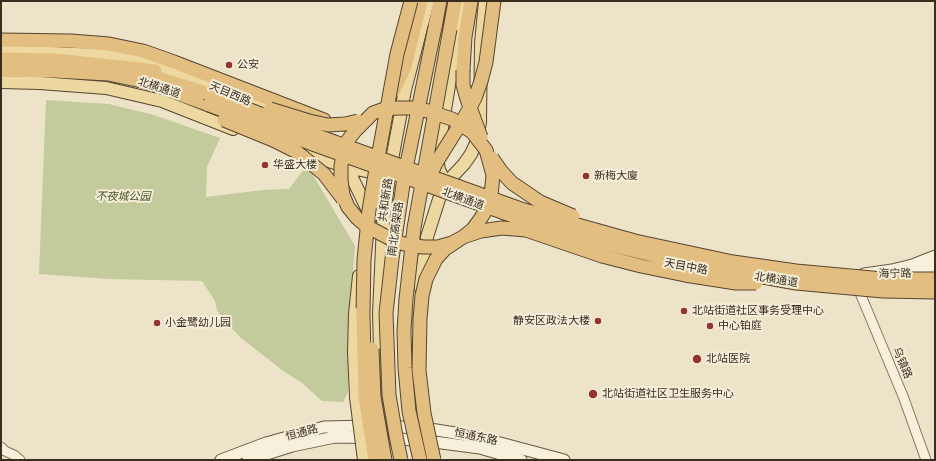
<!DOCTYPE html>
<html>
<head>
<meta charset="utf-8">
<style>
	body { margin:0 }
	#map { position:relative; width:936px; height:461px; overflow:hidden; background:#ede3c8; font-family:Bitter,serif }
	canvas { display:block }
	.frame { position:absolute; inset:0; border:2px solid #392d20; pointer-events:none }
</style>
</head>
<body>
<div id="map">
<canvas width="936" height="461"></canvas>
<div class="frame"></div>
</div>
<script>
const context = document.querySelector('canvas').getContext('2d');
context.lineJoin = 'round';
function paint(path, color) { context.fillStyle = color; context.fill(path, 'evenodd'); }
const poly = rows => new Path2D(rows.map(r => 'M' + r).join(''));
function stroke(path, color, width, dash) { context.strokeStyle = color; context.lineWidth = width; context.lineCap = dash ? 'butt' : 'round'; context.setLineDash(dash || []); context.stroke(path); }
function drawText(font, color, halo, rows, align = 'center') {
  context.font = font + ' Bitter,"Noto Sans SC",serif'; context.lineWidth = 4; context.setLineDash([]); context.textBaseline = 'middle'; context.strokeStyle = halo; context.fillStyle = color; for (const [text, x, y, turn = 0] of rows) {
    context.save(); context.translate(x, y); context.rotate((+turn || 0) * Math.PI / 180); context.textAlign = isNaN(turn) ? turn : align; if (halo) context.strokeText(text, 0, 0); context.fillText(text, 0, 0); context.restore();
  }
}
paint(poly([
	[46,100,109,104,154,115,220,138,207,167,206,197,263,190,289,189,307,165,355,246,349,322,348,392,343,402,322,401,302,383,282,370,241,338,222,318,217,310,215,301,202,281,109,279,39,274]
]), '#c3ca9c');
const tertiary = poly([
	[857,284,860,293,903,396,926,460],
	[1,447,5,451,14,455,20,460]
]);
const secondary = poly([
	[864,274,892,270,912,265,935,256],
	[908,278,935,266],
	[386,426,430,429,474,436,564,460],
	[221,460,266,443,324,427,369,426],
	[248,460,292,446,335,437,389,438,434,442,480,448,521,460]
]);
const primary = poly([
	[1,51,103,55,138,62,164,68,185,75,279,115],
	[1,82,40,83,106,88,162,101,233,129],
	[296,150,347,167,384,175],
	[347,167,371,217],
	[441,188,442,176,439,170,437,158,463,1],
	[420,287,427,237,440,196,450,179,464,164,471,154,477,141,480,122,481,43,485,1],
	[355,314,359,276],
	[386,426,380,351,379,313,383,225,389,176,405,90,428,1]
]);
const trunk = poly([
	[435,27,440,1],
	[450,29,455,1],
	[1,40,71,41,109,44,143,51,174,62,324,120],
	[1,59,56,60,110,66,122,69],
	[113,66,155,71],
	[1,70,55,71,108,74,146,82,209,105],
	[463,70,465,37,471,1],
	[145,74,206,93],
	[391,94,394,90,405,67,421,1]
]);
stroke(tertiary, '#88755e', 11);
stroke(secondary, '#6a5741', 13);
stroke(primary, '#564431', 14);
stroke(trunk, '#564431', 15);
stroke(tertiary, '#f7f0db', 9);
stroke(secondary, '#f7f0db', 11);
stroke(primary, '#edd8a2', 12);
stroke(trunk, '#e2bf80', 13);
const primaryBridge = poly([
	[355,314,354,352,356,397,364,460]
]);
const trunkBridge = poly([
	[463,70,463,85,467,99,481,137],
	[206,93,318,136,524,210,635,241,733,262,796,271,883,279,935,279],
	[209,105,315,145,521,219,566,234,681,262,796,283,883,291,935,292],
	[398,108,411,108,428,111,452,119,472,132,486,150,493,175,491,196,488,207,481,218,473,229,463,237,452,243,438,247,423,247,404,244,391,239,366,226,357,218,348,207,343,195,341,180,341,166,343,154,348,140,355,131,373,113,384,109,398,108],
	[270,109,309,121,328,125,345,124,358,121],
	[224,120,273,140,297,152,324,174,343,199],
	[492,158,501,171,512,183,540,202,573,216],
	[427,182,436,163,464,118,475,98,481,81,486,62,494,1],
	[373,203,395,165],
	[372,349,374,397,385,460],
	[375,460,365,397,363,314,364,260,369,210,377,163,397,54,411,1],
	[401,460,396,436,389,395,386,313,392,259,404,178,435,27],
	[420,460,409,411,405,368,404,331,406,299,414,228,450,29],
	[434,460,424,413,419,370,420,319,422,296,426,279,436,259,445,249,463,237,481,231,502,228,526,230,602,256,641,266,685,275,736,283,756,283]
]);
stroke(primaryBridge, '#564431', 14, []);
stroke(trunkBridge, '#564431', 15, []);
stroke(primaryBridge, '#edd8a2', 12);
stroke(trunkBridge, '#e2bf80', 13);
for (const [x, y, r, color] of [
	[229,65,4,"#943330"],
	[265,165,4,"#943330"],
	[586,176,4,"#943330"],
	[684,311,4,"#943330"],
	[598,321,4,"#943330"],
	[157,323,4,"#943330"],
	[710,326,4,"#943330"],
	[697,359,5,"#943330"],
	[593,394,5,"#943330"]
]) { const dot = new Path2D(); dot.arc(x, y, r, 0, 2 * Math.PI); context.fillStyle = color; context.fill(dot); stroke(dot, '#f4edd7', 1.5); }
drawText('11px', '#392d20', '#f4edd7', [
	["公安",237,65],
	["华盛大楼",273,165],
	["新梅大廈",594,176],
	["北站街道社区事务受理中心",692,311],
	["静安区政法大楼",590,321,"right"],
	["小金鹭幼儿园",165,323],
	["中心铂庭",718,326],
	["北站医院",706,359],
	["北站街道社区卫生服务中心",602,394]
], 'left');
drawText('11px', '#392d20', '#f4edd7', [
	["北横通道",159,88,18],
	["天目西路",230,94,23],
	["北横通道",463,199,20],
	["共和新路",386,200,-82],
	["南北高架路",396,229,-82],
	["天目中路",686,267,11],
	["海宁路",895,274,-1],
	["北横通道",776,280,9],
	["乌镇路",902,363,67],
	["恒通路",302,433,-15],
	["恒通东路",476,437,12]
]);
drawText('italic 11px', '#485428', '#f4edd7', [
	["不夜城公园",123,197]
]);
</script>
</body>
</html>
